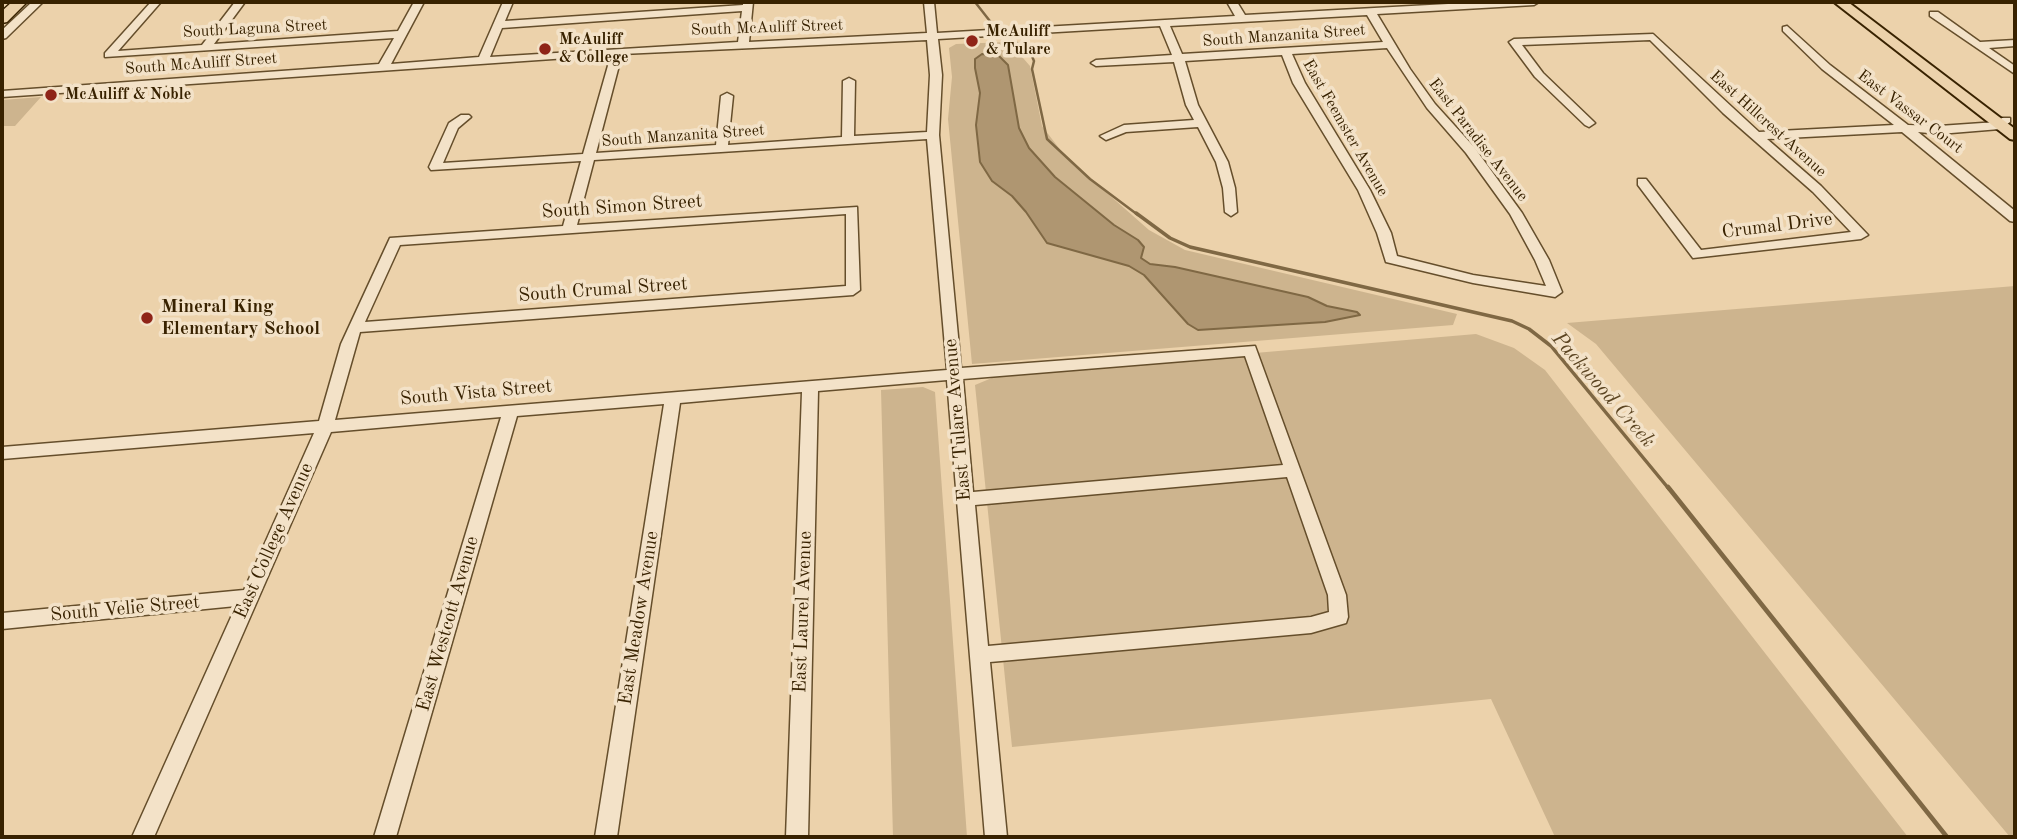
<!DOCTYPE html>
<html>
<head>
<meta charset="utf-8">
<style>
	body { margin:0 }
	#map { position:relative; width:2017px; height:839px; overflow:hidden; background:#ecd2ab; font-family:"Old Standard TT",serif }
	canvas { display:block }
	.frame { position:absolute; inset:0; border:4px solid #382200; pointer-events:none }
</style>
</head>
<body>
<div id="map">
<canvas width="2017" height="839"></canvas>
<div class="frame"></div>
</div>
<script>
const context = document.querySelector('canvas').getContext('2d');
context.lineJoin = 'round';
function paint(path, color) { context.fillStyle = color; context.fill(path, 'evenodd'); }
const poly = rows => new Path2D(rows.map(r => 'M' + r).join(''));
function stroke(path, color, width, dash) { context.strokeStyle = color; context.lineWidth = width; context.lineCap = dash ? 'butt' : 'round'; context.setLineDash(dash || []); context.stroke(path); }
function drawText(font, color, halo, rows, align = 'center') {
  context.font = font + ' "Old Standard TT",serif'; context.lineWidth = 7; context.setLineDash([]); context.textBaseline = 'middle'; context.strokeStyle = halo; context.fillStyle = color; for (const [text, x, y, turn = 0] of rows) {
    context.save(); context.translate(x, y); context.rotate((+turn || 0) * Math.PI / 180); context.textAlign = isNaN(turn) ? turn : align; if (halo) context.strokeText(text, 0, 0); context.fillText(text, 0, 0); context.restore();
  }
}
paint(poly([
	[1009,42,1030,66,1042,126,1065,156,1149,230,1185,250,1457,314,1453,325,972,364,948,119,952,77,949,48,956,44],
	[41,97,15,126,2,126,2,100],
	[2015,286,2015,837,2010,837,1596,344,1567,323],
	[1476,334,1514,348,1545,370,1908,837,1555,837,1491,699,1012,747,975,385,999,375],
	[923,387,935,392,967,837,893,837,881,390]
]), '#cdb48e');
const water = poly([
	[982,54,998,55,1008,65,1019,128,1029,148,1055,177,1114,225,1138,240,1144,247,1141,258,1150,264,1175,267,1308,297,1327,306,1357,312,1360,315,1325,322,1198,330,1188,324,1144,275,1129,266,1047,243,1026,212,1012,196,992,181,980,162,976,125,980,93,975,68,975,59,982,54]
]);
paint(water, '#af9671');
stroke(water, '#7f6844', 2);
stroke(poly([
	[975,2,993,25],
	[1013,40,1031,54,1034,61,1032,69,1047,139,1090,179,1138,215]
]), '#7f6844', 2.5);
stroke(poly([
	[1136,213,1170,238,1190,247,1512,321,1529,329,1551,346,1669,489]
]), '#7f6844', 3.5);
stroke(poly([
	[1668,487,1947,837]
]), '#7f6844', 4.5);
const minor = poly([
	[32,2,43,2,6,38,2,39,2,30,32,2],
	[151,2,161,2,118,51,202,45,235,2,245,2,214,44,398,31,414,2,424,2,391,64,479,57,503,2,513,2,505,21,743,5,743,2,753,2,749,42,927,33,924,2,934,2,937,33,1235,16,1227,2,1237,2,1245,15,1485,2,1539,2,1534,5,1377,14,1410,69,1435,104,1474,147,1522,213,1549,260,1562,292,1555,297,1473,283,1386,262,1377,233,1358,190,1293,83,1282,55,1185,61,1198,105,1228,162,1235,188,1237,212,1231,216,1225,212,1223,188,1216,162,1198,127,1126,132,1106,140,1100,136,1124,125,1194,120,1186,105,1174,62,1096,66,1091,63,1096,60,1172,55,1160,26,938,39,942,75,939,135,961,368,1255,346,1346,595,1348,617,1346,623,1311,633,990,662,1007,837,985,837,947,380,818,391,808,837,786,837,802,392,680,403,617,837,595,837,664,404,517,416,396,837,374,837,501,417,331,432,154,837,132,837,236,606,2,629,2,613,244,590,314,433,2,459,2,447,319,421,341,344,390,238,563,226,581,161,431,170,429,167,449,123,461,115,469,115,471,117,458,128,443,163,583,154,611,55,2,97,2,91,379,64,394,38,105,57,105,53,151,2],
	[742,11,738,42,490,57,502,28,742,11],
	[1367,15,1383,42,1182,54,1170,26,1367,15],
	[927,40,930,75,927,132,854,136,855,81,849,78,843,81,842,137,728,145,733,96,727,93,721,96,716,145,596,153,622,54,927,40],
	[1387,48,1427,108,1466,153,1510,214,1535,260,1546,286,1473,275,1397,256,1391,233,1370,190,1305,83,1292,54,1387,48],
	[927,139,947,370,335,420,360,332,853,295,860,290,857,207,577,225,594,160,927,139],
	[846,214,846,286,365,322,400,245,846,214],
	[1245,356,1283,465,973,492,963,379,1245,356],
	[1287,477,1328,595,1329,612,1311,617,988,646,975,505,1287,477],
	[1930,12,1938,12,1980,42,2015,40,2015,46,1989,48,2015,66,2015,74,1930,16,1930,12],
	[1787,26,1830,65,1908,125,1939,126,1997,122,2002,118,2010,118,2010,122,2000,129,1939,134,1918,132,2015,211,2015,222,2010,221,1902,132,1767,139,1821,186,1868,235,1861,239,1693,258,1638,185,1638,179,1646,179,1701,250,1851,232,1813,192,1723,113,1650,40,1522,45,1543,73,1593,121,1595,123,1589,127,1585,125,1535,77,1509,42,1514,39,1653,34,1759,132,1894,125,1822,69,1783,31,1783,27,1787,26]
]);
const major = poly([
	[1834,2,1848,2,2015,129,2015,140,2010,139,1834,2]
]);
const highway = poly([
	[12,2,27,2,7,22,2,23,2,11,12,2]
]);
stroke(minor, '#654e2b', 3);
stroke(major, '#382200', 4);
stroke(highway, '#382200', 3);
paint(minor, '#f3e2c8');
paint(major, '#ecd2ab');
paint(highway, '#ecd2ab');
for (const [x, y, r, color] of [
	[972,41,7,"#8f2418"],
	[545,49,7,"#8f2418"],
	[51,95,7,"#8f2418"],
	[147,318,7,"#8f2418"]
]) { const dot = new Path2D(); dot.arc(x, y, r, 0, 2 * Math.PI); context.fillStyle = color; context.fill(dot); stroke(dot, '#f3e2c8', 2.5); }
drawText('16px', '#382200', '#f3e2c8', [
	["South McAuliff Street",767,28,-2],
	["South Laguna Street",255,29,-3],
	["South Manzanita Street",1284,36,-4],
	["South McAuliff Street",201,64,-4],
	["East Vassar Court",1910,112,37],
	["East Hillcrest Avenue",1768,124,42],
	["East Feemster Avenue",1345,128,60],
	["South Manzanita Street",683,136,-4],
	["East Paradise Avenue",1478,140,52]
]);
drawText('bold 16px', '#382200', '#f3e2c8', [
	["McAuliff",986,32],
	["& Tulare",986,50],
	["McAuliff",559,40],
	["& College",559,58],
	["McAuliff & Noble",65,95]
], 'left');
drawText('19px', '#382200', '#f3e2c8', [
	["South Simon Street",622,207,-4],
	["Crumal Drive",1777,226,-7],
	["South Crumal Street",603,290,-4],
	["South Vista Street",476,393,-5],
	["East Tulare Avenue",958,420,-95],
	["East College Avenue",274,541,-66],
	["South Velie Street",125,609,-5],
	["East Laurel Avenue",803,612,-88],
	["East Meadow Avenue",639,618,-81],
	["East Westcott Avenue",448,624,-74]
]);
drawText('bold 19px', '#382200', '#f3e2c8', [
	["Mineral King",161,307],
	["Elementary School",161,329]
], 'left');
drawText('italic 21px', '#5c4522', '#f3e2c8', [
	["Packwood Creek",1603,390,49]
]);
</script>
</body>
</html>
